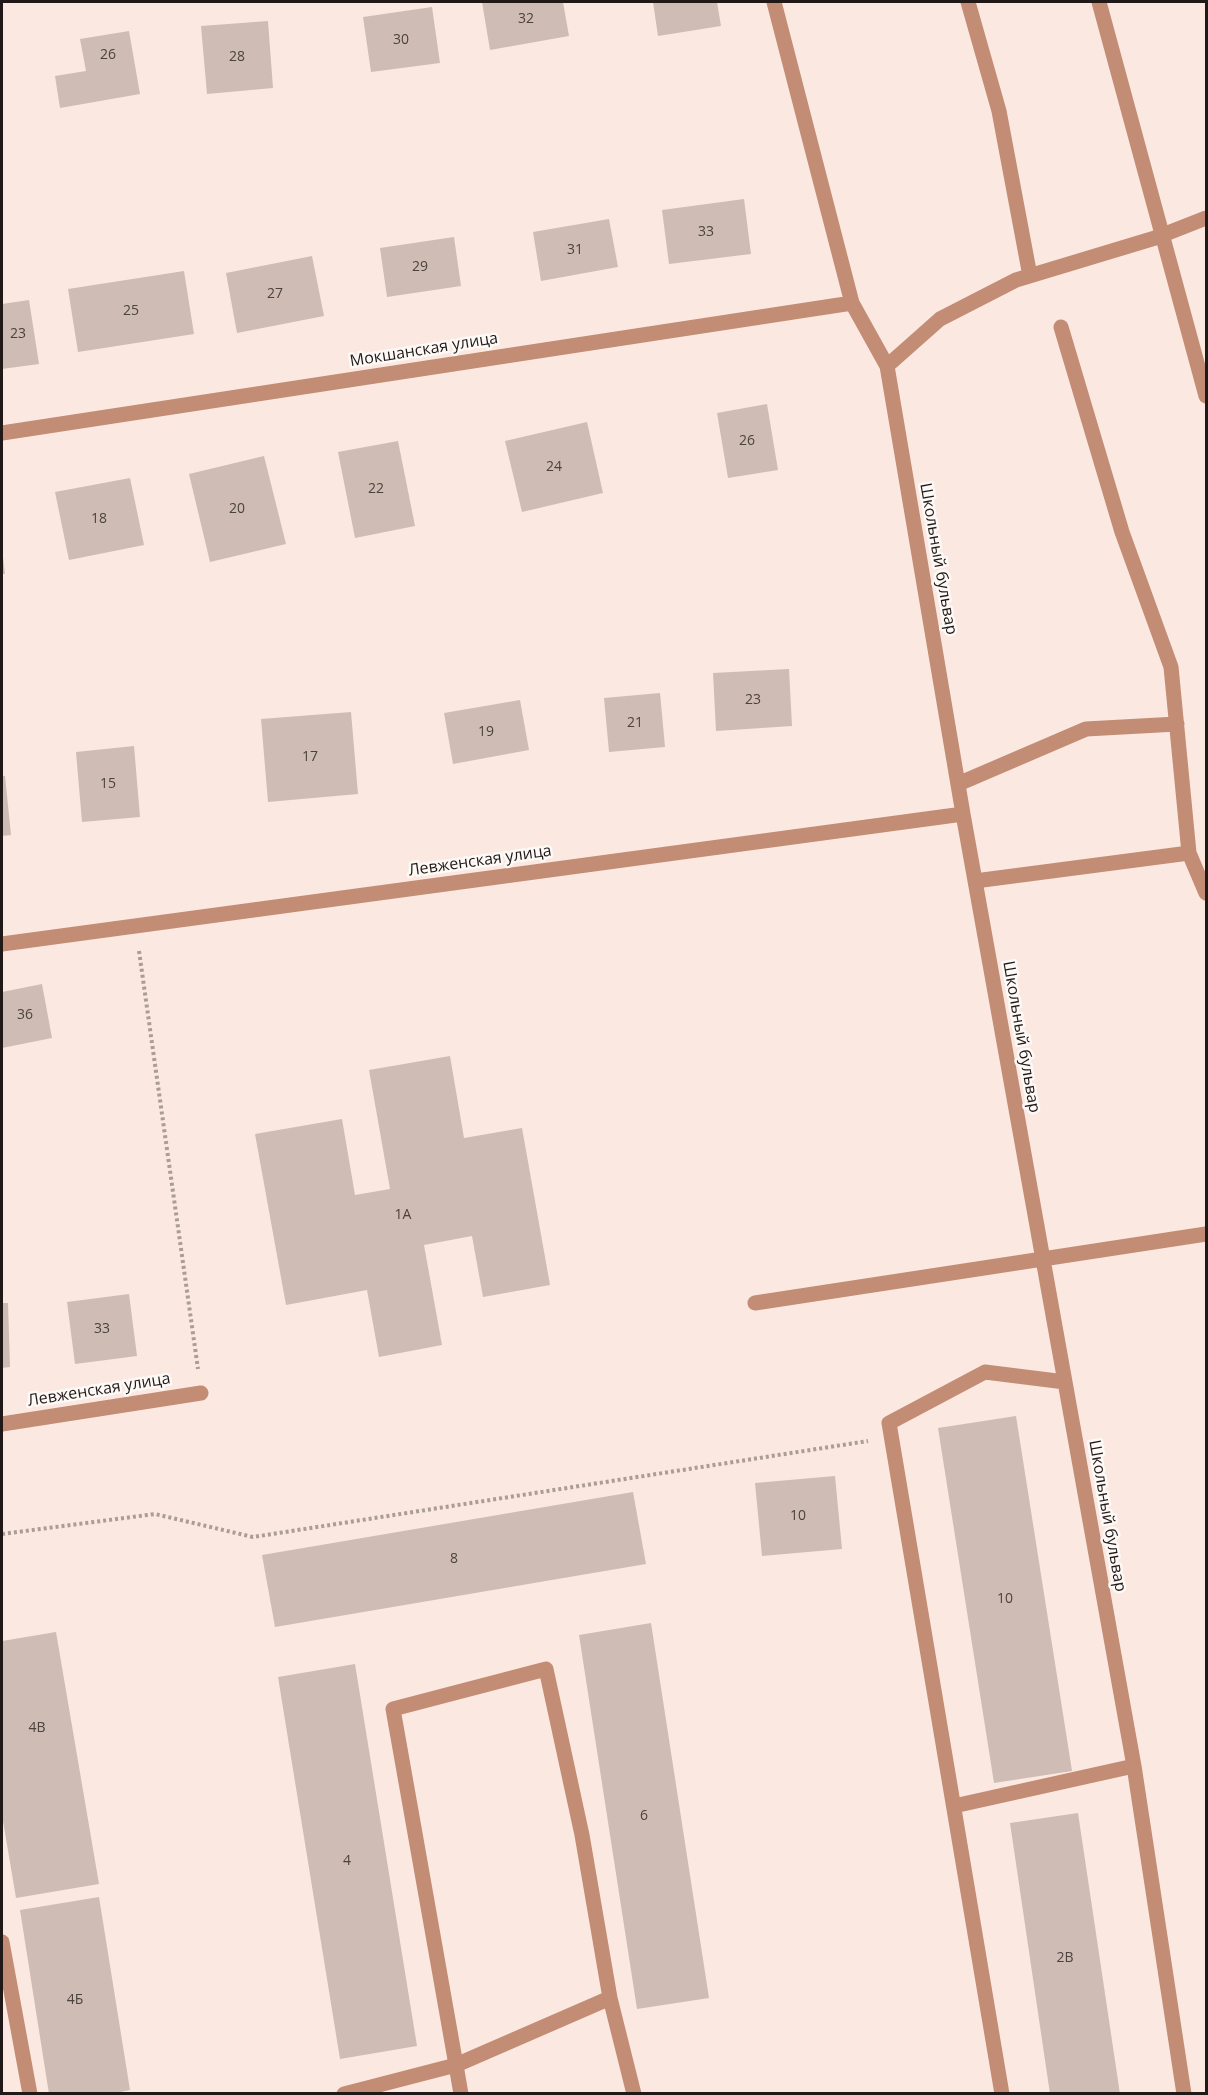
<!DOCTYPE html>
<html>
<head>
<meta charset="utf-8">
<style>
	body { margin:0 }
	#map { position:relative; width:1208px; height:2095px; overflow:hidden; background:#fbe8e0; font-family:"Open Sans",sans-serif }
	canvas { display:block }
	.frame { position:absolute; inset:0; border:3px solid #201917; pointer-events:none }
</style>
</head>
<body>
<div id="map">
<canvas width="1208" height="2095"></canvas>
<div class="frame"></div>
</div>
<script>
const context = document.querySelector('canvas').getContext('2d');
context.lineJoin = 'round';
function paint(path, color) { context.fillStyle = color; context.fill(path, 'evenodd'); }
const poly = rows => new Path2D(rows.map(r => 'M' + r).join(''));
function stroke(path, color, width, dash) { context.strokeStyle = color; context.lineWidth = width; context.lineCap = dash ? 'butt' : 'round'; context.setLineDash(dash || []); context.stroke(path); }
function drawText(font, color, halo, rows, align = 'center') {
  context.font = font + ' "Open Sans",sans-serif'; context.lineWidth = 5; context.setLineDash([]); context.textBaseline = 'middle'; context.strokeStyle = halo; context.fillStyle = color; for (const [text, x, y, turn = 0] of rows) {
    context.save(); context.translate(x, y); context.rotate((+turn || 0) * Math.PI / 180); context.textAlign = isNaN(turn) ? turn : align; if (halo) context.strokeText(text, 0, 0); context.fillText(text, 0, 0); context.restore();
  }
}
paint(poly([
	[482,2,563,2,569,36,490,50],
	[653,2,717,2,721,26,658,36],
	[432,7,440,63,371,72,363,17],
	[268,21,273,88,207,94,201,26],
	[129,31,140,94,60,108,55,76,86,71,80,39],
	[744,199,751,254,669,264,662,210],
	[609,219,618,267,541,281,533,232],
	[454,237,461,286,387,297,380,248],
	[312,256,324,316,237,333,226,273],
	[184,271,194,334,78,352,68,289],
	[29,300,39,364,2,369,2,304],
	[767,404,778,470,728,478,717,413],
	[587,422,603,493,522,512,505,441],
	[398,441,415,526,355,538,338,452],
	[264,456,286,544,210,562,189,474],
	[130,478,144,545,69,560,55,492],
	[2,557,3,557,5,574,2,574],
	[789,669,792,726,716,731,713,673],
	[660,693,665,747,609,752,604,698],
	[520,700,529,750,453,764,444,713],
	[351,712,358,794,268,802,261,719],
	[134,746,140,817,82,822,76,752],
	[2,776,5,776,11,835,2,836],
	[42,984,52,1038,2,1048,2,992],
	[450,1056,464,1138,522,1128,550,1285,483,1297,472,1236,424,1245,442,1345,379,1357,367,1290,286,1305,255,1134,342,1119,355,1195,390,1189,369,1070],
	[129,1294,137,1356,75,1364,67,1302],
	[2,1303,8,1303,10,1367,2,1368],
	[1016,1416,1072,1771,994,1783,938,1428],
	[835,1476,842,1549,762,1556,755,1483],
	[633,1492,646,1564,275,1627,262,1555],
	[651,1623,709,1998,637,2009,579,1635],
	[56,1632,99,1884,16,1898,2,1815,2,1641],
	[355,1664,417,2046,340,2059,278,1677],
	[1078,1813,1120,2094,1050,2094,1010,1823],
	[99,1897,130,2090,111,2094,49,2094,20,1910]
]), '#cfbdb5');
stroke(poly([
	[139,951,198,1369],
	[2,1534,155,1514,253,1537,868,1441]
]), '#aa9c96', 4, [3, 3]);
stroke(poly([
	[774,2,852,303,887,366,963,814,1134,1766,1184,2094],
	[968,2,999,111,1030,276],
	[1099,2,1206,396],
	[1061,327,1122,532,1171,667,1189,853,1206,893],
	[887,366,940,319,1016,280,1155,238,1206,218],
	[2,433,852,303],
	[958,784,1086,729,1177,724],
	[975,881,1189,853],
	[2,944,963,814],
	[755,1303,1206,1234],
	[2,1424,201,1393],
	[954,1806,1134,1766],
	[2,1942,30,2094],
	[610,1998,634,2094],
	[344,2094,456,2065,610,1998,582,1835,546,1669,393,1709,456,2065,461,2094],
	[1002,2094,889,1423,985,1372,1065,1382]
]), '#c28c75', 15);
drawText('14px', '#4c423e', null, [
	["32",526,19],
	["30",401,40],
	["26",108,55],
	["28",237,57],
	["33",706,232],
	["31",575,250],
	["29",420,267],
	["27",275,294],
	["25",131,311],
	["23",18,334],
	["26",747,441],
	["24",554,467],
	["22",376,489],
	["20",237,509],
	["18",99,519],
	["23",753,700],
	["21",635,723],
	["19",486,732],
	["17",310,757],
	["15",108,784],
	["36",25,1015],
	["1А",403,1215],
	["33",102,1329],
	["10",798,1516],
	["8",454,1559],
	["10",1005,1599],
	["4В",37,1728],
	["6",644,1816],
	["4",347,1861],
	["2В",1065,1958],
	["4Б",75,2000]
]);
drawText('16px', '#201917', '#fdf9f7', [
	["Мокшанская улица",424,350,-9],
	["Школьный бульвар",938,559,80],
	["Левженская улица",480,861,-8],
	["Школьный бульвар",1021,1037,80],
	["Левженская улица",99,1390,-9],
	["Школьный бульвар",1107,1516,80]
]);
</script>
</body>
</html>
